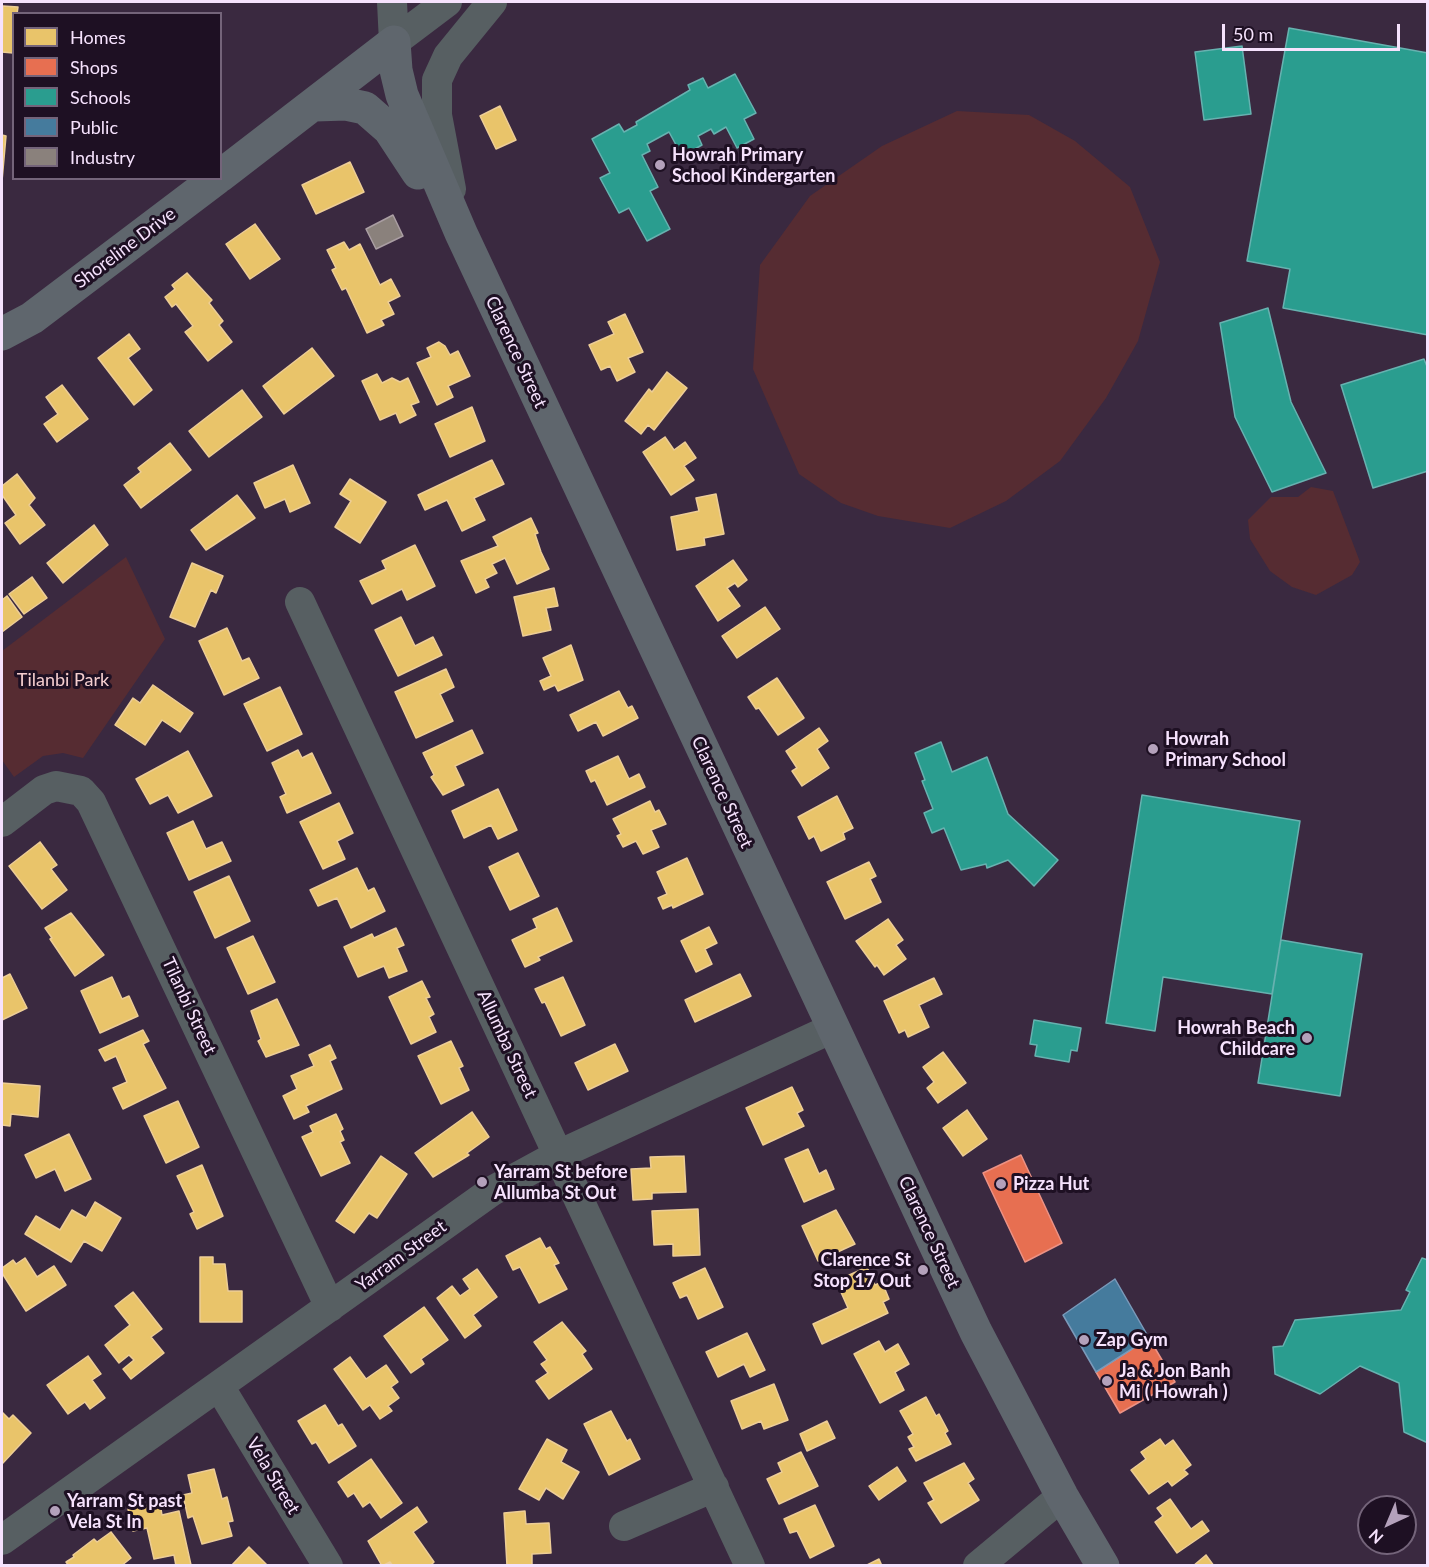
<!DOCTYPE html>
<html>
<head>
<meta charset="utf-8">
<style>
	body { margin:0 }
	#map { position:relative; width:1429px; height:1567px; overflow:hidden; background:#3a2940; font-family:Lato,sans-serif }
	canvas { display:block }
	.frame { position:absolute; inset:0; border:3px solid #f6e2fd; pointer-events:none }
	.legend { position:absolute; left:12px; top:12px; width:210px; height:168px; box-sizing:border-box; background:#1e1023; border:2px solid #74647a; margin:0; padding:8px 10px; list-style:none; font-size:18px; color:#f6e2fd }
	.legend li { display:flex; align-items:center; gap:12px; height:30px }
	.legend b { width:30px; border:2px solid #74647a }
	.north { position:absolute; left:1357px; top:1495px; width:60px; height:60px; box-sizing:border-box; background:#1e1023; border:2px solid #74647a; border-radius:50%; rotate:224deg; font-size:16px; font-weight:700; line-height:24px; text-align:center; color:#f6e2fd }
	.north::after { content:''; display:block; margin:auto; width:21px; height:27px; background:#b4a1bb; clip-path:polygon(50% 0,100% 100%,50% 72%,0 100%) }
	.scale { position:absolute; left:1222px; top:24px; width:178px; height:27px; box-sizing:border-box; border:3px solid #f6e2fd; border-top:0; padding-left:8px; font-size:18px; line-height:21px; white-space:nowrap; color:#f6e2fd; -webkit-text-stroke:4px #1e1023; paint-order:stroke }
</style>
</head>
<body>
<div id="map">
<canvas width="1429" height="1567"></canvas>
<div class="frame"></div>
<ul class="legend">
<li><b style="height:16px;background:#e9c46a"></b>Homes</li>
<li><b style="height:16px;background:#e76f51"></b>Shops</li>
<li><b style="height:16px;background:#2a9d8f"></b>Schools</li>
<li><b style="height:16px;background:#457b9d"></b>Public</li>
<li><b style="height:16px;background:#8a817c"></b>Industry</li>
</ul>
<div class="north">N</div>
<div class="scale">50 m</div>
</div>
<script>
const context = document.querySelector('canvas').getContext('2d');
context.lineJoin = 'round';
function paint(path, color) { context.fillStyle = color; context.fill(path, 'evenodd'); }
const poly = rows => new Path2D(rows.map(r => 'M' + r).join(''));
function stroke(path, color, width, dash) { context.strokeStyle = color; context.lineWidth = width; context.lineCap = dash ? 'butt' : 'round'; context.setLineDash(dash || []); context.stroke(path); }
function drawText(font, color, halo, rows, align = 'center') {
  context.font = font + ' Lato,sans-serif'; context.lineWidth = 6; context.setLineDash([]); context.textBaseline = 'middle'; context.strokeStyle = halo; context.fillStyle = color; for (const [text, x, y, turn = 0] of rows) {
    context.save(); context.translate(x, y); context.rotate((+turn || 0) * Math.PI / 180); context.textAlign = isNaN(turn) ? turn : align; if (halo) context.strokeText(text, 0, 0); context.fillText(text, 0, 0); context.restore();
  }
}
paint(poly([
	[957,111,1029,115,1075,141,1130,187,1160,262,1138,341,1106,398,1060,461,1006,501,950,528,878,516,841,503,799,474,753,369,760,265,810,196,882,146],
	[1311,487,1333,491,1360,562,1352,575,1316,595,1292,587,1270,571,1250,539,1248,520,1271,497,1298,497],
	[126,557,165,639,83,758,63,753,43,756,14,777,2,760,2,651]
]), '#562c32');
const homes = poly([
	[3,6,18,7,17,14,14,14,13,53,2,52,3,6],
	[500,106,516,140,496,149,480,116,500,106],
	[2,135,6,136,2,181,2,135],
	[350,162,364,192,316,214,302,185,350,162],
	[255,224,280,259,250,279,226,244,255,224],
	[344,242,349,250,360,244,380,285,391,279,400,296,388,302,394,314,381,320,384,325,367,333,346,288,342,290,332,270,336,268,327,250,344,242],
	[187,273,212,300,209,303,223,321,219,325,232,342,208,361,185,332,193,326,176,304,172,307,165,297,175,289,172,285,187,273],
	[625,314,643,352,628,358,635,372,617,381,610,366,601,370,589,345,614,334,608,322,625,314],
	[129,334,140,349,128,358,152,390,134,405,98,358,129,334],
	[439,342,445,346,450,355,458,351,470,376,448,386,453,397,437,405,417,363,431,357,427,348,439,342],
	[312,348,334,376,284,414,263,386,312,348],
	[667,372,687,388,654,430,648,425,641,434,625,421,649,389,652,392,667,372],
	[377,374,382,383,392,378,400,382,408,378,419,402,411,405,416,415,400,423,396,413,380,420,362,381,377,374],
	[62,385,88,419,57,442,44,424,58,414,46,397,62,385],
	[242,390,262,417,209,457,189,431,242,390],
	[472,407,485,441,450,457,435,424,472,407],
	[665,437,674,450,685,442,696,458,684,466,694,480,671,495,643,452,665,437],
	[170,443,191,470,141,508,124,485,141,472,138,468,170,443],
	[492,460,504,484,474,498,485,520,462,531,447,500,425,510,418,495,492,460],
	[293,465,310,503,290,512,285,499,265,508,254,483,293,465],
	[17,474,35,498,29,505,45,525,20,544,5,523,16,515,2,495,2,486,17,474],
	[350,479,386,502,360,543,335,527,351,501,340,494,350,479],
	[716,494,724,534,704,538,705,545,677,550,671,517,699,511,696,498,716,494],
	[237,495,255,518,206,550,191,530,237,495],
	[531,518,538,533,535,534,541,552,549,569,517,584,505,558,492,564,497,573,485,579,489,587,476,593,461,561,498,546,493,537,531,518],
	[94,525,108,545,63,583,47,563,94,525],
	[415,545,435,586,407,600,402,589,372,604,360,581,386,569,382,561,415,545],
	[733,560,747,580,738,587,735,583,727,588,740,606,718,621,696,586,733,560],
	[192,563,223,576,216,593,211,590,195,627,170,617,192,563],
	[32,577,47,598,24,614,9,594,32,577],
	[554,588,558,606,546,608,551,630,523,636,514,597,554,588],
	[7,596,22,617,2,632,2,600,7,596],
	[765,607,780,629,737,658,722,636,765,607],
	[401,617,415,646,433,637,442,655,398,676,375,630,401,617],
	[227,628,242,661,249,658,259,678,224,695,199,641,227,628],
	[571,645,583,680,558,691,555,685,544,690,540,681,551,676,543,658,571,645],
	[446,669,454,687,440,694,453,721,416,738,395,692,446,669],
	[777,678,804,718,778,735,759,708,756,709,748,697,777,678],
	[153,685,193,713,180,732,162,720,145,745,115,725,133,698,140,703,153,685],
	[280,687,302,734,267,751,244,704,280,687],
	[619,691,628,708,632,706,638,718,603,736,596,722,578,731,570,715,619,691],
	[819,728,828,741,817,749,829,768,802,786,792,771,797,768,786,751,819,728],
	[472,730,483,753,455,766,464,785,443,795,431,777,434,775,423,753,472,730],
	[298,750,302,758,312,753,331,793,287,813,280,797,286,794,272,763,298,750],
	[188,751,212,796,178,813,168,795,150,804,136,779,188,751],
	[618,756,629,779,639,774,645,787,607,805,595,780,591,782,586,771,618,756],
	[498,789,517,830,498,839,491,825,464,838,452,811,498,789],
	[837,796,853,828,843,833,845,839,821,851,814,836,809,839,798,817,837,796],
	[650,801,655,812,659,810,666,824,651,830,659,847,643,854,636,841,623,847,617,836,621,834,613,819,650,801],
	[339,803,353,833,337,841,345,859,323,869,300,822,339,803],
	[193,821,206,849,222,842,231,861,189,880,167,833,193,821],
	[40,842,57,865,51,869,67,890,42,909,9,866,40,842],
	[518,853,539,896,510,910,489,867,518,853],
	[687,858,703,894,673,908,672,905,663,909,658,898,667,894,657,872,687,858],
	[869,862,876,876,870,879,881,902,845,919,827,882,869,862],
	[357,868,368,891,374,888,385,911,351,928,337,898,318,906,310,890,357,868],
	[229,876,250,921,215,938,194,892,229,876],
	[557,908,572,941,538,957,540,960,525,967,512,940,537,928,533,919,557,908],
	[71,913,104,955,75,976,50,939,52,938,45,928,71,913],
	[888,919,903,940,896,945,906,959,884,975,877,965,875,967,856,941,888,919],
	[709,927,717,943,705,949,712,964,696,972,681,941,709,927],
	[396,928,404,945,397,948,407,971,389,978,384,966,358,977,344,947,372,934,374,938,396,928],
	[253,936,275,982,248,994,227,948,253,936],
	[10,974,27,1008,2,1020,2,978,10,974],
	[740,974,751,996,695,1022,685,1000,740,974],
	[112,977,122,999,129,996,138,1016,100,1033,81,991,112,977],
	[563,977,585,1025,561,1036,545,1002,542,1003,535,989,563,977],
	[934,978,942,994,919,1005,929,1027,908,1037,905,1030,899,1033,884,1001,934,978],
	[422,981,430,997,426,998,434,1014,429,1017,436,1032,411,1044,389,997,422,981],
	[277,999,299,1045,266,1057,258,1041,261,1039,251,1011,277,999],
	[143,1030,149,1041,143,1044,166,1088,123,1109,113,1088,127,1082,116,1056,105,1061,99,1050,143,1030],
	[451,1041,463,1066,459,1068,469,1090,441,1104,418,1056,451,1041],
	[615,1044,628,1071,588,1090,575,1063,615,1044],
	[330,1045,336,1058,330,1061,342,1089,306,1106,309,1112,294,1119,283,1096,297,1089,291,1076,314,1066,309,1055,330,1045],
	[943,1052,966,1083,938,1103,927,1088,934,1082,923,1067,943,1052],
	[2,1083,40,1086,38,1117,11,1114,10,1126,2,1125,2,1083],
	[792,1087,803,1110,797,1113,804,1126,763,1145,746,1108,792,1087],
	[178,1101,199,1147,166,1163,144,1116,178,1101],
	[967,1110,987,1139,963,1156,943,1128,967,1110],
	[472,1112,489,1137,467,1153,469,1155,433,1177,415,1153,472,1112],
	[336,1114,343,1129,340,1131,344,1140,340,1142,350,1163,321,1176,302,1137,313,1132,310,1126,336,1114],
	[69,1134,91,1179,65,1191,55,1169,36,1178,25,1155,69,1134],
	[808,1149,819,1174,826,1170,834,1189,804,1202,785,1159,808,1149],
	[381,1156,407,1174,377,1218,369,1213,354,1233,336,1221,381,1156],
	[684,1156,686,1192,652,1193,652,1199,633,1200,631,1169,651,1168,650,1157,684,1156],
	[202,1165,223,1216,197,1229,190,1214,194,1212,177,1176,202,1165],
	[95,1202,121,1218,102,1251,84,1241,71,1262,25,1234,36,1216,60,1230,72,1210,86,1218,95,1202],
	[698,1209,700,1255,673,1256,673,1244,654,1245,652,1211,698,1209],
	[836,1210,855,1244,818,1261,802,1226,836,1210],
	[540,1238,546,1249,550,1247,559,1263,554,1265,567,1289,539,1303,520,1267,513,1270,506,1256,540,1238],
	[200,1257,213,1257,213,1264,225,1264,228,1291,242,1291,242,1322,200,1322,200,1257],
	[25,1258,37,1277,54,1266,66,1285,26,1311,2,1273,2,1268,13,1260,16,1264,25,1258],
	[867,1267,875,1285,882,1282,889,1299,883,1302,888,1313,822,1344,813,1324,848,1308,836,1281,867,1267],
	[705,1268,723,1307,698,1319,687,1295,680,1298,673,1283,705,1268],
	[477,1269,497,1297,473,1315,481,1326,465,1338,437,1298,452,1286,460,1296,470,1289,463,1279,477,1269],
	[133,1292,162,1329,151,1337,164,1353,131,1379,123,1369,134,1360,129,1355,119,1363,105,1345,130,1325,115,1306,133,1292],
	[424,1307,448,1340,421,1359,424,1364,411,1373,384,1336,424,1307],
	[562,1322,586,1351,582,1354,592,1369,549,1399,536,1381,548,1373,541,1364,547,1360,534,1342,562,1322],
	[747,1333,765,1370,750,1377,744,1364,718,1377,706,1352,747,1333],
	[879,1341,885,1352,898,1344,909,1364,895,1372,904,1390,880,1403,854,1354,879,1341],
	[88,1356,101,1374,92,1380,105,1398,90,1409,85,1402,68,1414,47,1385,88,1356],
	[350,1357,366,1379,386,1365,398,1382,391,1387,399,1398,388,1406,392,1411,380,1419,370,1405,363,1410,334,1369,350,1357],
	[774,1384,788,1420,764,1429,761,1421,742,1429,731,1401,774,1384],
	[926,1397,936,1416,939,1414,948,1431,945,1433,951,1444,916,1461,909,1449,914,1447,908,1437,913,1434,900,1411,926,1397],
	[325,1405,338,1426,342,1424,356,1446,329,1463,316,1442,312,1444,298,1421,325,1405],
	[611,1411,627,1441,630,1439,640,1459,609,1475,584,1424,611,1411],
	[2,1412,9,1419,13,1415,31,1433,2,1464,2,1412],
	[827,1421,835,1438,807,1451,800,1434,827,1421],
	[547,1439,567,1450,561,1462,579,1472,563,1499,546,1488,539,1500,519,1489,547,1439],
	[1160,1439,1165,1446,1173,1440,1191,1465,1184,1470,1188,1474,1172,1486,1168,1481,1149,1494,1131,1470,1146,1459,1141,1452,1160,1439],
	[801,1452,818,1486,779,1504,767,1479,782,1472,778,1463,801,1452],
	[371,1459,402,1503,381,1518,370,1502,363,1507,354,1493,348,1497,338,1482,371,1459],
	[964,1463,974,1479,968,1483,979,1500,941,1523,928,1503,934,1500,924,1483,964,1463],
	[897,1467,906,1481,879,1500,869,1486,897,1467],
	[214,1469,222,1499,227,1497,233,1521,228,1522,232,1536,202,1544,193,1516,188,1518,183,1495,192,1493,188,1475,214,1469],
	[1170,1499,1191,1529,1202,1521,1209,1531,1177,1553,1155,1522,1163,1516,1157,1508,1170,1499],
	[160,1503,162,1515,179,1511,191,1565,176,1566,174,1555,154,1559,147,1528,133,1531,128,1509,160,1503],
	[815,1505,834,1546,810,1558,797,1531,790,1533,784,1519,815,1505],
	[417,1507,427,1522,413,1532,434,1562,430,1566,393,1566,390,1562,382,1566,368,1541,417,1507],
	[525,1511,526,1524,549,1523,551,1553,532,1554,532,1566,507,1566,504,1513,525,1511],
	[111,1532,131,1558,121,1566,69,1566,66,1562,74,1557,73,1555,94,1539,97,1542,111,1532],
	[249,1547,268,1566,231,1566,249,1547],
	[1206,1555,1214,1566,1193,1566,1206,1555],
	[879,1559,882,1566,865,1566,879,1559]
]);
paint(homes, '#e9c46a');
stroke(homes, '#edcd96', 1.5);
const shops = poly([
	[1021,1155,1062,1243,1025,1262,983,1173,1021,1155],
	[1149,1338,1175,1382,1120,1413,1096,1372,1149,1338]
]);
paint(shops, '#e76f51');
stroke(shops, '#ec9285', 1.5);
const schools = poly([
	[1289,28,1428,53,1428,335,1283,308,1290,269,1247,261,1289,28],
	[1242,46,1251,114,1204,120,1195,52,1242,46],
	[735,74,756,113,744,119,754,139,737,148,726,127,714,134,711,129,698,136,702,145,682,156,669,132,647,144,650,151,642,155,658,187,650,191,670,229,647,241,629,208,619,213,600,178,610,173,592,139,619,124,624,132,637,125,636,122,690,90,688,85,703,78,708,88,735,74],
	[1268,308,1291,402,1326,473,1272,492,1235,417,1220,323,1268,308],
	[1424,359,1428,369,1428,471,1373,488,1341,385,1424,359],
	[941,742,952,772,987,757,1008,814,1058,860,1034,886,1008,860,987,868,986,864,961,870,944,828,932,833,924,813,933,809,922,781,925,780,915,753,941,742],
	[1142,795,1300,821,1272,994,1163,977,1155,1031,1106,1023,1142,795],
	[1281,940,1362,954,1340,1096,1258,1083,1281,940],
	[1034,1020,1081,1028,1077,1051,1071,1050,1069,1062,1035,1056,1037,1045,1030,1044,1034,1020],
	[1422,1258,1428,1260,1428,1443,1404,1432,1399,1383,1360,1366,1320,1394,1275,1374,1273,1347,1283,1346,1295,1320,1401,1310,1410,1292,1406,1290,1422,1258]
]);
paint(schools, '#2a9d8f');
stroke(schools, '#67b2b0', 1.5);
const public = poly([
	[1115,1279,1149,1338,1096,1372,1063,1315,1115,1279]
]);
paint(public, '#457b9d');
stroke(public, '#7a9aba', 1.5);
const industry = poly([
	[393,215,403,236,376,249,366,229,393,215]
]);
paint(industry, '#8a817c');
stroke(industry, '#aa9ea3', 1.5);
stroke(poly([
	[392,2,394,42],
	[394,42,447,2],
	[451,189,437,115,437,80,448,56,492,2],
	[300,602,750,1566],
	[2,822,44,790,56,786,81,791,91,802,330,1307],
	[219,1386,328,1566],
	[624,1526,714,1487],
	[2,1540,492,1191,558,1155,833,1028],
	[978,1566,1062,1496]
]), '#575f62', 30);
stroke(poly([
	[394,42,396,70,402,95,461,233,976,1332,1062,1496,1103,1566],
	[315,105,346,104,365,108,389,129,418,173],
	[220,176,394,42],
	[2,334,32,318,217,178]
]), '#5f666d', 33);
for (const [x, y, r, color] of [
	[660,165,6,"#b4a1bb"],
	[1153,749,6,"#b4a1bb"],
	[1307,1038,6,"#b4a1bb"],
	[482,1182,6,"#b4a1bb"],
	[1001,1184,6,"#b4a1bb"],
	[923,1270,6,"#b4a1bb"],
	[1084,1340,6,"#b4a1bb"],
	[1107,1381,6,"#b4a1bb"],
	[55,1511,6,"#b4a1bb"]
]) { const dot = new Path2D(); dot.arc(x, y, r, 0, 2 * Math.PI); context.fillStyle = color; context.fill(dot); stroke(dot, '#1e1023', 2); }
drawText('bold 18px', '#f6e2fd', '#1e1023', [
	["Howrah Primary",672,155],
	["School Kindergarten",672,176],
	["Howrah",1165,739],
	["Primary School",1165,760],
	["Howrah Beach",1295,1028,"right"],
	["Childcare",1295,1049,"right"],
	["Yarram St before",494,1172],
	["Allumba St Out",494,1193],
	["Pizza Hut",1013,1184],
	["Clarence St",911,1260,"right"],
	["Stop 17 Out",911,1281,"right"],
	["Zap Gym",1096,1340],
	["Ja & Jon Banh",1119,1371],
	["Mi ( Howrah )",1119,1392],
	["Yarram St past",67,1501],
	["Vela St In",67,1522]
], 'left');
drawText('18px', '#f6e2fd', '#1e1023', [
	["Shoreline Drive",125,248,-37],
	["Clarence Street",516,352,65],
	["Clarence Street",722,792,65],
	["Tilanbi Street",189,1006,65],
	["Allumba Street",507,1044,65],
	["Clarence Street",929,1232,65],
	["Yarram Street",401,1256,-36],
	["Vela Street",273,1476,59]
]);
drawText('18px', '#f5cecf', '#1e1023', [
	["Tilanbi Park",63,680]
]);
</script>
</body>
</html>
